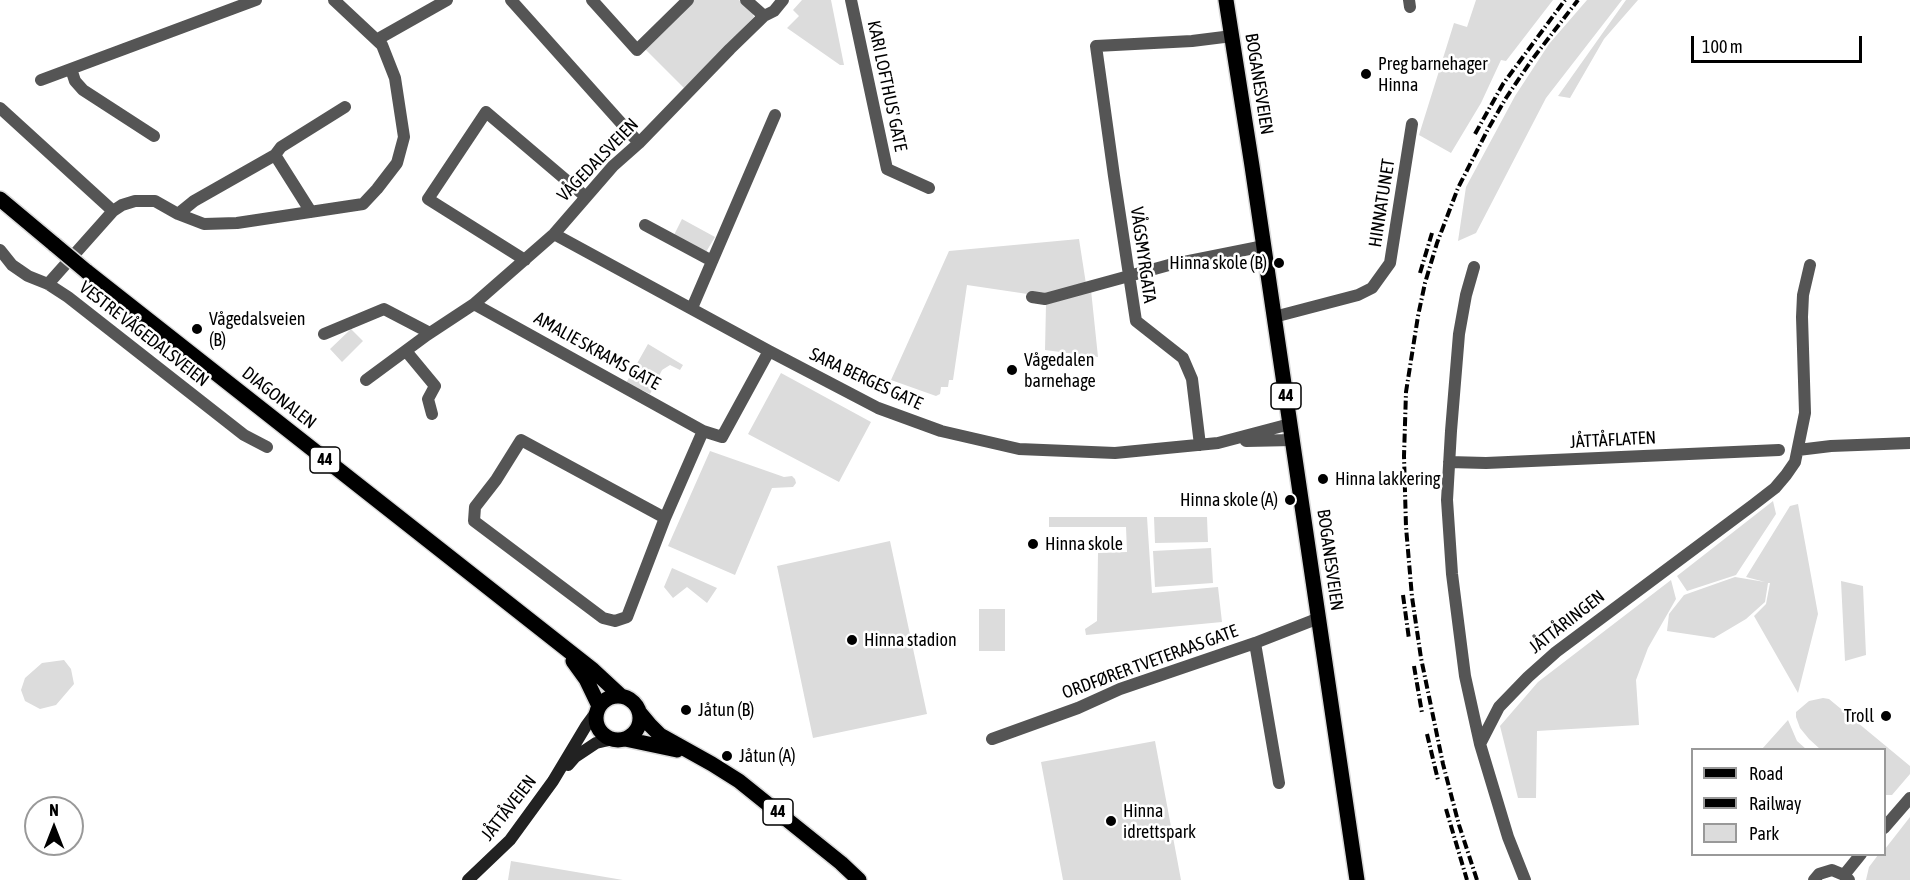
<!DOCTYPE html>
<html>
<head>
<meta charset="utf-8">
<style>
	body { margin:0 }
	#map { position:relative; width:1910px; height:880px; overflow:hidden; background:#fff; font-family:"Asap Condensed",sans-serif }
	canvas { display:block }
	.legend { position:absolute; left:1691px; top:748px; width:195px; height:108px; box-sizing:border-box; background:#fff; border:2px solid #999; margin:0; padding:8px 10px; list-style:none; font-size:18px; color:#000 }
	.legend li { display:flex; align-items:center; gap:12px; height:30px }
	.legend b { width:30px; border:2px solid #999 }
	.north { position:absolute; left:24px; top:796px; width:60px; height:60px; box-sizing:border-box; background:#fff; border:2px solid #999; border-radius:50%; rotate:0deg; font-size:16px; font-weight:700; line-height:24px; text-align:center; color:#000 }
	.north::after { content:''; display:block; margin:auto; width:21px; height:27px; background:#000; clip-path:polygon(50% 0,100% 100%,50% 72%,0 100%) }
	.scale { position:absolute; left:1691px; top:36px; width:171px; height:27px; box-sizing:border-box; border:3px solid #000; border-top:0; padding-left:8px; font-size:18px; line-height:21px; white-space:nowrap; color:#000; -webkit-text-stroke:4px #fff; paint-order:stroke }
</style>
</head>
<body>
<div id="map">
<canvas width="1910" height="880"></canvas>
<ul class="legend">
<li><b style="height:8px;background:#000"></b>Road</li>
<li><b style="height:8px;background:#000"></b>Railway</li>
<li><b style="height:16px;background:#dcdcdc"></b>Park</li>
</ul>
<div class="north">N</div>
<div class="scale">100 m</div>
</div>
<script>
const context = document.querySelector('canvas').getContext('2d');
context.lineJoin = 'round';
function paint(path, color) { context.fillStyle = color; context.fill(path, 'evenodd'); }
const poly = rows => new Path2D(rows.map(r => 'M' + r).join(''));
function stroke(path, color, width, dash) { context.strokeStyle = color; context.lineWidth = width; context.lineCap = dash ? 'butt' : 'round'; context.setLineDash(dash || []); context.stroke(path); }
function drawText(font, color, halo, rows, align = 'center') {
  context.font = font + ' "Asap Condensed",sans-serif'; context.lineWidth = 5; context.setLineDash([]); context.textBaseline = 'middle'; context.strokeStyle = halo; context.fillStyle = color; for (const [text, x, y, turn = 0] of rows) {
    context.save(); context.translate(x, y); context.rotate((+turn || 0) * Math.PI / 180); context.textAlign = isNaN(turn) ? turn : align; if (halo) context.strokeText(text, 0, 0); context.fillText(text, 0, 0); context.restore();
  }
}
paint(poly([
	[692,0,739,0,752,12,754,17,684,88,643,47],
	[802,0,831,0,844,65,840,65,787,28,799,16,793,10],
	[1476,0,1553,0,1506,61,1501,60,1481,103,1451,153,1419,135,1454,23,1467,27],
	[1587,0,1622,0,1546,98,1476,233,1458,241,1466,187,1515,96,1549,44],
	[1626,0,1638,0,1604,39,1570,98,1558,96],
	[682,219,715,237,706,252,674,235],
	[1079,239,1086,284,1041,296,967,285,953,380,949,380,948,387,941,387,940,394,936,396,891,380,949,251],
	[1091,290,1098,357,1045,350,1046,304],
	[351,329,363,341,342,362,330,349],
	[648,344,683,365,680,370,670,365,662,370,650,394,642,390,641,391,626,383],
	[781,373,871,422,839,482,748,434],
	[710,451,784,477,792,476,795,479,796,483,793,487,772,488,735,575,668,546],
	[1773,501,1776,514,1736,575,1687,591,1677,576],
	[1798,504,1818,614,1798,693,1754,616,1766,604,1770,583,1768,583,1765,602,1746,619,1714,638,1667,631,1669,614,1684,595,1735,577,1765,582,1746,577,1790,506],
	[1049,517,1147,517,1152,593,1218,587,1222,622,1086,635,1085,629,1097,621,1098,553,1127,552,1126,527,1049,527],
	[1154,517,1207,517,1208,542,1155,543],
	[890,541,927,714,813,738,777,566],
	[1211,548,1213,583,1155,587,1153,551],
	[672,568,717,588,707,603,687,587,673,598,664,587],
	[1671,580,1676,599,1648,648,1636,680,1639,725,1537,731,1536,798,1518,798,1500,726,1538,682],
	[1841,581,1863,586,1866,655,1845,661],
	[979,609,1005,609,1005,651,979,651],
	[64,660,71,669,74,684,56,705,40,709,25,701,21,690,25,678,42,663],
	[1823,698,1829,699,1910,766,1910,774,1892,795,1886,795,1885,797,1884,750,1820,749,1809,739,1800,728,1796,717,1796,712,1809,701],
	[1788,720,1797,741,1806,749,1762,749],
	[1155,741,1181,880,1063,880,1041,762],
	[1910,817,1910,880,1866,880,1869,867,1878,855,1884,854,1885,849],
	[511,861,623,880,508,880]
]), '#dcdcdc');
const primary = poly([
	[1226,0,1252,166,1357,880],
	[0,199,55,245],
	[86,271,593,670,621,696],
	[573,661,586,679,599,706],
	'596 718a22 22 0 1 1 44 0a22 22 0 1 1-44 0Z',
	[640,713,650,725,660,735,712,764,739,781,841,863,859,880],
	[625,739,677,750]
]);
stroke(primary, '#dbdbdb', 18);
stroke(poly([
	[511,0,639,143],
	[592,0,637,50,688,0],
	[746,0,764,16],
	[851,0,887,169,929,188],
	[1409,0,1410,7],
	[378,39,447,0],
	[71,69,75,81,83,90,154,136],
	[41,80,256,0],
	[0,108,113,211],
	[275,155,281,147,345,107],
	[178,214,194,201,275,155,311,212],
	[645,225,712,261],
	[554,234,769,351,878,408,941,431,1019,449,1115,453,1218,443,1290,424],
	[0,250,12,265,28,276,48,284,68,297,244,435,267,447],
	[525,260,428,199,486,112,586,197],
	[1474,267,1466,295,1459,334,1451,431,1447,500,1452,574,1465,676,1480,744,1508,837,1525,880],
	[48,284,113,211,122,205,135,201,155,201,178,214,204,224,237,223,363,204,377,189,397,163,404,137,395,78,382,45,334,0],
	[1032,297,1045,299,1169,265,1264,246],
	[474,304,703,431],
	[692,308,775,115],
	[1274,317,1358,295,1372,288,1390,263,1412,124],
	[324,334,384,309,430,333],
	[406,351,435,386,428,399,432,414],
	[366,380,427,335,474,304,554,234,613,166,639,143,730,49,764,16,774,11,783,0],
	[1246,441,1293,440],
	[1200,445,1192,379,1183,358,1136,321,1114,176,1096,46,1192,41,1232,36],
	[1798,450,1831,446,1910,443],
	[1449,462,1486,463,1779,450],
	[665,518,521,440,496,480,475,507,474,521,603,618,615,621,627,617,665,518,703,431,722,437,769,351],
	[1255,643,1279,783],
	[992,739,1078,708,1120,689,1255,643,1319,618],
	[1480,744,1499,707,1528,677,1556,652,1753,505,1775,488,1786,475,1795,462,1805,413,1802,317,1803,295,1810,265]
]), '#555', 12);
stroke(poly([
	[1884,828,1910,798],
	[1844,875,1861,854],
	[1814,880,1819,874,1832,870,1844,875,1849,880]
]), '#555', 12);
stroke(poly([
	[568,765,575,757,596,743,613,739],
	[468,880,510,840,553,781,586,726,597,711]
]), '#222', 12);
stroke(primary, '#000', 15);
stroke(poly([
	[1475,134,1503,84,1565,0],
	[1420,273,1432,233],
	[1403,595,1409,639],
	[1414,666,1422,713],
	[1427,734,1438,780],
	[1446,809,1467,880],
	[1477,880,1459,825,1443,764,1421,658,1412,597,1406,527,1404,456,1406,392,1418,316,1425,283,1437,243,1458,188,1488,129,1506,98,1531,61,1578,0]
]), '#000', 4, [9, 3, 1.5, 3]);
const primaryBridge = poly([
	[55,245,86,271]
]);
stroke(primaryBridge, '#dbdbdb', 18, []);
stroke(primaryBridge, '#000', 15);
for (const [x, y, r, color] of [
	[1366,74,6,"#000"],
	[1279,263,6,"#000"],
	[197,329,6,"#000"],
	[1012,370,6,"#000"],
	[1323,479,6,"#000"],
	[1290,500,6,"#000"],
	[1033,544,6,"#000"],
	[852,640,6,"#000"],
	[686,710,6,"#000"],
	[1886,716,6,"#000"],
	[727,756,6,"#000"],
	[1111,821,6,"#000"]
]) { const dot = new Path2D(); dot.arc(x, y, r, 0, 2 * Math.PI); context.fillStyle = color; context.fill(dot); stroke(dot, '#fff', 2); }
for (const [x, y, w] of [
	[1286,396,30],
	[325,460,30],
	[778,812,30]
]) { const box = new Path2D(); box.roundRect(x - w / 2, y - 13, w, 26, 4.5); context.fillStyle = '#fff'; context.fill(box); stroke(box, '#000', 1.5); }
drawText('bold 16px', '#000', null, [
	["44",1286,396],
	["44",325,460],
	["44",778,812]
]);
drawText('18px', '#000', '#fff', [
	["Preg barnehager",1378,64],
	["Hinna",1378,85],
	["Hinna skole (B)",1267,263,"right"],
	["Vågedalsveien",209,319],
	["(B)",209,340],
	["Vågedalen",1024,360],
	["barnehage",1024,381],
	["Hinna lakkering",1335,479],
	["Hinna skole (A)",1278,500,"right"],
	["Hinna skole",1045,544],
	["Hinna stadion",864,640],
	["Jåtun (B)",698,710],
	["Troll",1874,716,"right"],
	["Jåtun (A)",739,756],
	["Hinna",1123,811],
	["idrettspark",1123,832]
], 'left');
drawText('18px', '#000', '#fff', [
	["BOGANESVEIEN",1259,84,81],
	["KARI LOFTHUS' GATE",887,86,78],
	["VÅGEDALSVEIEN",598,160,-46],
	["HINNATUNET",1382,203,-81],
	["VÅGSMYRGATA",1143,255,82],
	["VESTRE VÅGEDALSVEIEN",144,334,38],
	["AMALIE SKRAMS GATE",597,351,29],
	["SARA BERGES GATE",866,379,25],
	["DIAGONALEN",279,398,38],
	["JÅTTÅFLATEN",1613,440,-3],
	["BOGANESVEIEN",1330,560,82],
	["JÅTTÅRINGEN",1567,622,-38],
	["ORDFØRER TVETERAAS GATE",1150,662,-20],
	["JÅTTÅVEIEN",509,808,-52]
]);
</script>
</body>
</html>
